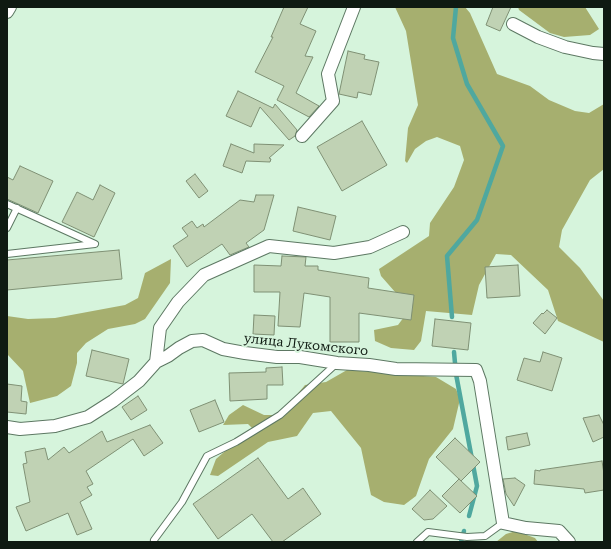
<!DOCTYPE html>
<html>
<head>
<meta charset="utf-8">
<style>
	body { margin:0 }
	#map { position:relative; width:611px; height:549px; overflow:hidden; background:#d6f4dc; font-family:"Roboto Serif",serif }
	canvas { display:block }
	.frame { position:absolute; inset:0; border:8px solid #0f1a12; pointer-events:none }
</style>
</head>
<body>
<div id="map">
<canvas width="611" height="549"></canvas>
<div class="frame"></div>
</div>
<script>
const context = document.querySelector('canvas').getContext('2d');
context.lineJoin = 'round';
function paint(path, color) { context.fillStyle = color; context.fill(path, 'evenodd'); }
const poly = rows => new Path2D(rows.map(r => 'M' + r).join(''));
function stroke(path, color, width, dash) { context.strokeStyle = color; context.lineWidth = width; context.lineCap = dash ? 'butt' : 'round'; context.setLineDash(dash || []); context.stroke(path); }
function drawText(font, color, halo, rows, align = 'center') {
  context.font = font + ' "Roboto Serif",serif'; context.lineWidth = 4; context.setLineDash([]); context.textBaseline = 'middle'; context.strokeStyle = halo; context.fillStyle = color; for (const [text, x, y, turn = 0] of rows) {
    context.save(); context.translate(x, y); context.rotate((+turn || 0) * Math.PI / 180); context.textAlign = isNaN(turn) ? turn : align; if (halo) context.strokeText(text, 0, 0); context.fillText(text, 0, 0); context.restore();
  }
}
paint(poly([
	[395,7,465,7,470,13,497,74,530,86,549,100,575,111,589,113,604,104,604,169,590,180,562,230,559,247,580,268,604,301,604,342,558,321,548,290,511,255,496,254,479,285,472,315,426,311,421,341,414,350,391,348,375,341,374,330,398,325,410,309,381,276,379,269,429,236,430,223,454,187,464,160,460,146,437,137,426,141,415,149,407,163,405,161,408,128,418,105,406,31],
	[518,7,585,7,599,29,590,35,564,37,550,33,519,10],
	[171,259,170,283,145,319,135,324,108,329,86,343,77,353,77,363,71,386,57,396,30,403,23,371,7,354,7,316,28,319,55,318,125,305,138,298,145,273],
	[347,370,436,377,456,389,460,399,453,429,429,459,416,496,404,505,384,502,371,495,361,448,331,411,313,413,297,436,268,442,218,476,210,475,216,459,252,428,248,424,223,425,229,415,243,405,264,415,280,415,305,385,326,382],
	[516,531,535,538,538,542,496,542,506,534]
]), '#a6af6f');
stroke(poly([
	[452,317,447,256,477,220,503,146,467,84,453,38,456,7],
	[454,352,456,374,477,486,469,516],
	[461,542,464,531]
]), '#4fa89f', 4.5);
const building = poly([
	[284,7,308,7,300,24,316,31,305,56,313,57,296,93,319,106,309,117,277,100,284,86,255,72,273,37,271,37,284,7],
	[493,7,511,7,500,31,486,25,493,7],
	[348,51,365,55,364,59,379,62,371,95,358,92,357,98,339,94,348,51],
	[238,91,273,108,275,104,297,130,295,136,289,140,260,107,251,127,226,116,238,91],
	[362,121,387,165,342,191,317,147,362,121],
	[231,144,254,153,254,144,284,145,269,158,271,159,270,162,246,161,242,173,223,166,231,144],
	[20,166,53,181,38,213,7,199,7,177,13,180,20,166],
	[195,174,208,191,199,198,186,181,195,174],
	[100,185,115,193,94,237,62,222,77,192,93,200,100,185],
	[256,195,274,195,264,230,246,243,249,247,230,255,222,244,187,267,173,246,188,236,182,228,192,221,197,228,203,224,204,227,240,200,254,202,256,195],
	[298,207,336,216,330,240,293,231,298,207],
	[119,250,122,279,7,290,7,260,119,250],
	[282,256,306,257,305,266,318,266,318,270,369,278,368,288,414,295,411,320,359,313,359,342,330,342,330,297,304,293,300,327,278,326,280,292,254,292,254,265,281,266,282,256],
	[518,265,520,296,487,298,485,267,518,265],
	[547,310,557,318,545,334,533,323,542,313,543,314,547,310],
	[254,315,275,316,274,335,253,334,254,315],
	[435,319,471,323,468,350,432,346,435,319],
	[92,350,129,359,123,384,86,376,92,350],
	[543,352,562,358,552,391,517,380,524,358,540,362,543,352],
	[282,367,283,385,267,385,267,399,230,401,229,373,266,372,266,368,282,367],
	[7,384,22,386,21,401,27,402,26,414,7,412,7,384],
	[138,396,147,410,131,420,122,407,138,396],
	[215,400,224,422,199,432,190,410,215,400],
	[599,415,604,425,604,437,593,442,583,418,599,415],
	[150,425,163,443,144,456,133,439,86,471,93,484,87,487,92,495,80,502,92,529,77,535,68,513,26,531,16,507,30,502,23,464,27,463,25,452,45,448,48,460,64,447,69,453,102,431,107,442,150,425],
	[527,433,530,445,508,450,506,437,527,433],
	[455,438,480,462,461,481,436,457,455,438],
	[258,458,288,499,303,488,321,514,282,542,273,542,252,514,218,539,193,504,258,458],
	[602,461,604,474,604,490,585,493,584,489,534,484,535,470,540,471,540,470,602,461],
	[515,478,525,485,514,506,506,494,503,479,515,478],
	[459,479,477,496,460,513,442,496,459,479],
	[430,490,447,506,433,519,424,520,412,509,430,490]
]);
paint(building, '#c0d2b4');
stroke(building, '#7f9074', 1);
const lane = poly([
	[7,204,95,244,7,254],
	[7,228,17,208],
	[154,540,182,502,207,456,236,442,280,415,337,363],
	[417,542,428,532,467,537,485,536,503,523]
]);
const street = poly([
	[7,12,10,7],
	[513,24,538,37,565,47,593,53,604,54],
	[302,136,333,101,328,74,354,7],
	[156,362,160,328,178,302,204,275,269,246,334,253,370,247,403,232],
	[7,427,20,429,55,426,88,417,113,401,139,381,156,362,168,356,179,348,192,341,203,340,223,349,245,353,277,357,300,357,337,363,369,365,396,369,476,370,480,381,503,523,526,528,559,531,569,542]
]);
stroke(lane, '#5d7863', 8);
stroke(street, '#5d7863', 14);
stroke(lane, '#fff', 6);
stroke(street, '#fff', 12);
drawText('13px', '#0f1a12', '#d6f4dc', [
	["улица Лукомского",306,345,6]
]);
</script>
</body>
</html>
